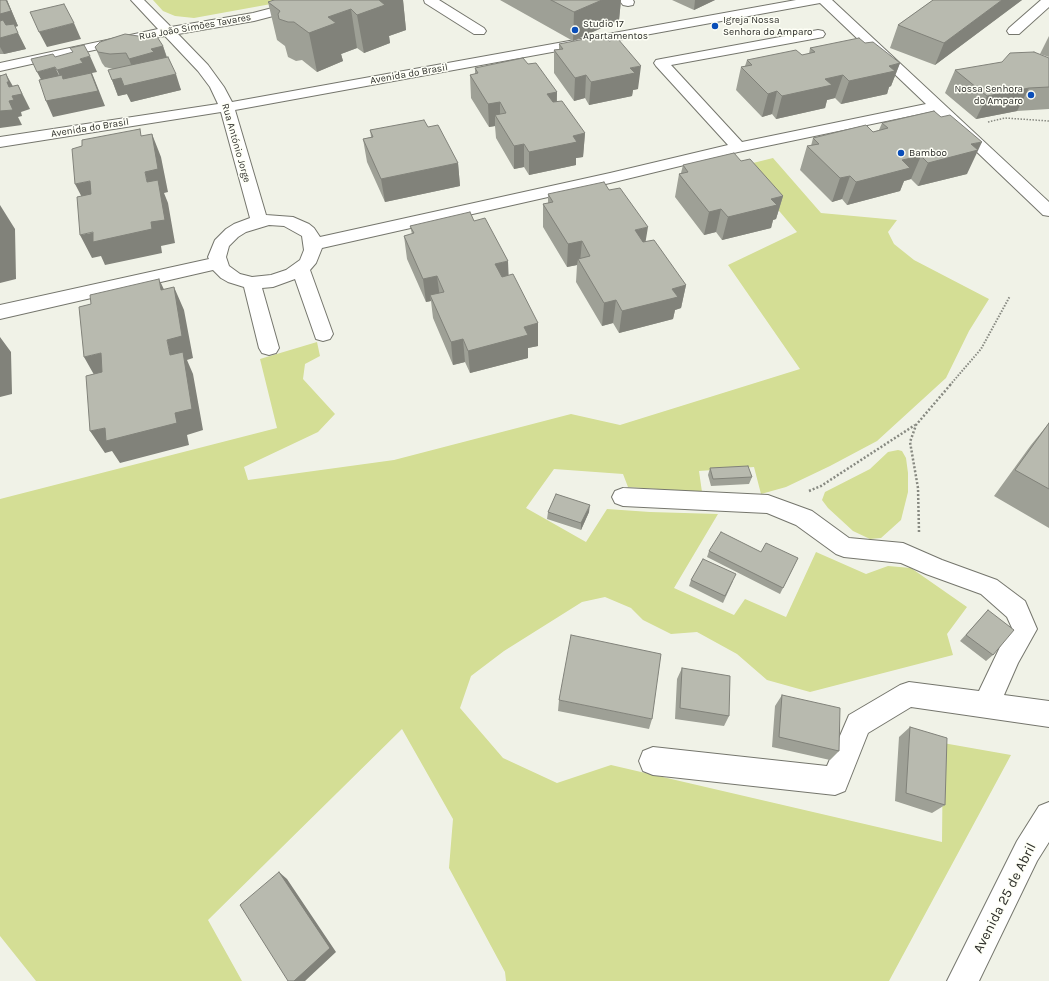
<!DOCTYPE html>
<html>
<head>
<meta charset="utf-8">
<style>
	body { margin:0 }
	canvas { display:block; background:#f0f2e7 }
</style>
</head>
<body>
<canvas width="1049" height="981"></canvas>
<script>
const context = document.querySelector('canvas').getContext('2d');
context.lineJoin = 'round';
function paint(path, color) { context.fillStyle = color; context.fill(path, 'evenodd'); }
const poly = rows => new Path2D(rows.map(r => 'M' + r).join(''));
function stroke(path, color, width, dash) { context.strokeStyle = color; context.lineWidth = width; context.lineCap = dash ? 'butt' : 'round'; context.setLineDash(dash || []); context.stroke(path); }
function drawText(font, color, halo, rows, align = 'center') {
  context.font = font + ' Karla,sans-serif'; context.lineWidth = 3; context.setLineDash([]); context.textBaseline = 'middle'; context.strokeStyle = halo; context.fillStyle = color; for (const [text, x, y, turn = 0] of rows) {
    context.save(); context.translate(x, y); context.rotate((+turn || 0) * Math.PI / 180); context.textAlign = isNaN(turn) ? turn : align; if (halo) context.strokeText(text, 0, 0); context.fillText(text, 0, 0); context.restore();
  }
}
paint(poly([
	[153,0,275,0,271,4,194,18,175,16,163,11],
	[773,158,821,213,897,220,888,232,894,244,914,260,989,299,969,331,946,378,877,441,830,466,786,487,761,494,754,467,699,471,702,492,628,487,623,474,554,469,526,508,586,542,607,509,650,512,718,514,674,588,734,615,745,599,786,617,816,552,866,574,888,566,911,568,967,607,947,634,953,655,810,692,767,680,737,654,697,632,671,634,643,620,631,608,605,597,582,602,504,651,471,676,460,708,503,758,557,783,611,765,942,842,943,743,1011,755,889,981,506,981,505,972,449,868,453,819,402,729,208,920,242,981,36,981,0,936,0,499,277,428,260,359,317,342,320,356,305,364,303,379,335,414,318,432,244,467,248,480,394,460,571,414,620,425,800,369,728,265,797,232,741,166],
	[898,450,902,451,906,458,908,473,908,492,901,520,881,538,870,539,853,531,828,508,822,500,825,492,870,469,888,452]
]), '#d4de95');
const minor = poly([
	[131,0,144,0,171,27,253,13,303,0,324,0,323,3,254,21,178,34,208,65,224,87,232,102,796,0,832,0,1049,202,1049,216,1043,215,934,111,738,152,610,183,322,248,316,263,310,270,333,334,330,339,323,341,316,339,295,279,273,287,262,288,279,348,276,353,269,355,262,353,259,348,244,287,228,282,221,278,213,270,0,319,0,305,209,259,208,257,215,240,226,229,234,224,250,218,221,112,0,147,0,137,218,104,210,87,198,71,165,36,130,42,0,71,0,63,158,29,131,0],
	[820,3,926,104,742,142,671,65,818,38,823,37,825,34,823,31,818,30,661,59,656,60,654,63,656,66,728,145,610,173,320,237,314,228,309,224,293,217,266,215,235,110,820,3],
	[269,225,284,226,302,236,304,250,300,260,286,270,271,275,252,277,240,274,229,266,226,257,229,246,238,237,246,232,269,225],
	[424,0,439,0,484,28,486,31,484,34,474,34,425,3,424,0],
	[619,0,633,0,634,2,633,5,628,6,623,5,619,0],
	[1041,0,1049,0,1049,7,1019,34,1009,34,1007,31,1009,28,1041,0],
	[623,488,768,495,812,511,849,538,903,543,942,560,997,580,1025,601,1037,629,1018,663,1004,695,1049,701,1049,727,911,707,868,733,845,791,835,795,653,775,643,771,639,761,643,751,653,747,827,766,849,715,900,685,909,682,979,691,1000,647,1012,628,1007,617,981,594,926,574,901,563,844,557,836,554,796,525,767,513,623,506,615,503,612,497,615,491,623,488],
	[1049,802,1049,842,1037,861,979,981,947,981,1017,841,1039,806,1049,802]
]);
stroke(minor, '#75766d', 2);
stroke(poly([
	[988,122,1005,118,1049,121]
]), '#878981', 1.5, [1.5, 1.5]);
stroke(poly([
	[950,385,981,349,1010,296]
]), '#878981', 2, [1.5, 1.5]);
stroke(poly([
	[809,491,821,486,915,425],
	[919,532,918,488,910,442,916,425,951,384]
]), '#878981', 2.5, [2, 2]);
paint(minor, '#fff');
paint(poly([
	[0,0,7,0,18,26,15,27,26,49,4,54,0,54],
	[274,0,403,0,406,30,389,36,390,43,364,53,357,48,341,54,343,61,317,72,302,60,296,61,288,57,285,46,277,40,268,2],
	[500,0,621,0,619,20,573,41],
	[672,0,715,0,694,10],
	[933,0,1022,0,935,65,890,48,898,25],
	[1049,36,1049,57,1040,54],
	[865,43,900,63,891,86,889,87,887,94,841,104,835,98,827,100,825,108,776,119,772,114,762,117,736,90,741,67,745,66,747,60,802,55,809,54,810,48],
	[559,44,638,89,633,90,632,96,589,105,585,98,574,101,554,73,554,50,559,49],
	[163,46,167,57,181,90,131,102,127,94,118,96,112,80,113,69,105,67,102,63,95,47],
	[1049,58,1049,109,1017,111,976,119,945,93,955,70],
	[528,64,557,92,557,102,585,133,583,157,576,158,576,165,529,175,524,167,514,169,496,138,495,126,489,127,471,98,470,75,475,74,475,68],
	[882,123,967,174,918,186,911,179,904,181,900,191,847,205,842,199,832,202,800,170,807,146,811,146,813,138,873,132,879,130],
	[428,127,458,163,460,186,385,202,367,162,363,139,371,137,370,130],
	[741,161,783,196,776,219,773,220,771,228,722,240,716,232,704,235,675,197,679,174,681,173,683,165],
	[548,194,646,242,686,285,681,308,675,310,673,319,619,333,613,323,602,326,576,282,577,265,567,267,543,227,543,204,548,203],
	[474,221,538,323,538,346,528,348,528,358,470,373,465,362,453,365,433,318,431,301,426,302,407,259,404,236,412,234,410,226],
	[1049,423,1049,528,994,496,1031,445],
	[710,468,752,477,749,484,711,486,708,475],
	[548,512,589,512,581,530,547,519],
	[709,551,761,552,798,558,780,594,707,557],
	[691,580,733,581,723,603,689,586],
	[988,610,993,655,986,661,960,641],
	[682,668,729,716,724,726,675,719,677,679],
	[782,695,839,751,830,760,772,747,775,706],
	[559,700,652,719,649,729,558,711],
	[910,727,945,805,932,813,895,801,899,737]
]), '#9ea096');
paint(poly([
	[7,0,18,26,0,31,0,14],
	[379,0,403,0,406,30,389,36,390,43,364,53,357,15],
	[602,0,621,0,619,20,573,41,574,12],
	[695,0,715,0,694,10],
	[1002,0,1022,0,935,65,944,43],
	[351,9,357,48,341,54,343,61,317,72,309,33,328,17],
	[74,23,81,39,47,47,39,32],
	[18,33,26,49,4,54,0,47,0,38],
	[163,46,168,62,135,75,129,59,151,49],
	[90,56,97,72,92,73,105,106,53,117,46,101,64,85,57,70,60,69,80,59],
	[900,63,891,86,889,87,887,94,841,104,849,81,889,66],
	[641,66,638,89,633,90,632,96,589,105,591,82,630,68],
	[55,67,63,83,45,87,37,72],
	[6,74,15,90,18,85,30,109,21,112,22,116,18,117,22,125,0,128,0,111,9,101],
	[176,74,181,90,131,102,127,94,118,96,112,80,121,78],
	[586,75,585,98,574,101,575,78],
	[843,75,835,98,827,100,825,108,776,119,782,96,825,79],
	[1029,88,1017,111,976,119,987,96],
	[777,91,772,114,762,117,768,94],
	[557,92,556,115,547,94],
	[500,102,500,124,495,115,495,126,489,127,488,104],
	[585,133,583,157,576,158,576,165,529,175,529,152,573,136],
	[152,134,161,157,168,192,164,193,168,203,175,243,161,246,162,253,105,265,101,256,92,258,80,235,151,222,147,182,145,172],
	[982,142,967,174,918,186,928,163,971,144],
	[524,144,524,167,514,169,514,146],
	[921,156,911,179,904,181,900,191,847,205,856,182,902,160],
	[458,163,460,186,385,202,381,179],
	[850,176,842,199,832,202,840,178],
	[90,181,101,204,87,207,75,184],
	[783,196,776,219,773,220,771,228,722,240,728,217,771,199],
	[0,205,15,229,16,279,0,283],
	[721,209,716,232,704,235,709,212],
	[648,227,644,251,635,230],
	[582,241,580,263,578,259,577,265,567,267,568,244],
	[508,261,509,284,496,287,495,264],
	[437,276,440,298,430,295,431,301,426,302,423,279],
	[159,279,170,302,161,290],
	[686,285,681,308,675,310,673,319,619,333,622,311,672,289],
	[174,287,184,310,193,358,187,360,193,374,203,430,187,435,189,445,120,463,112,451,105,453,90,431,175,413,170,355,167,340],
	[616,300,613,323,602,326,604,303],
	[538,323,538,346,528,348,528,358,470,373,468,351,524,327],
	[0,337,11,352,12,394,0,397],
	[463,339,465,362,453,365,451,342],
	[101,353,114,376,97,380,84,357],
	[590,505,589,512,581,530,581,523],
	[279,872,287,879,336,952,305,981,294,981]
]), '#81827a');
const building = poly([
	[0,0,6,0,11,11,0,14,0,0],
	[274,0,379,0,385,5,357,15,351,9,328,17,336,23,309,33,294,22,288,22,279,19,278,14,280,11,268,2,274,0],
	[551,0,602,0,574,12,551,0],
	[933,0,1002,0,944,43,898,25,933,0],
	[64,4,74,23,39,32,30,12,64,4],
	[3,20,6,25,14,24,18,33,0,38,0,21,3,20],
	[154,32,163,46,151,49,154,52,129,59,126,53,110,54,98,52,95,47,100,42,125,34,138,36,154,32],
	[605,35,609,41,618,39,641,66,630,68,635,73,591,82,586,75,575,78,554,50,563,49,559,44,605,35],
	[859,38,865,43,873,42,900,63,889,66,895,71,849,81,843,75,825,79,832,85,782,96,777,91,768,94,741,67,752,65,747,60,796,50,802,55,815,52,810,48,859,38],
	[84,45,90,56,80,59,83,63,57,70,55,67,37,72,31,59,53,54,55,57,73,52,70,48,84,45],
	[1034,52,1049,58,1049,87,1029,88,987,96,955,70,1002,62,1010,53,1034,52],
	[168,57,176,74,124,86,121,78,112,80,108,70,168,57],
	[523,58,528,64,536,63,557,92,547,94,553,102,562,101,585,133,573,136,577,142,529,152,524,144,514,146,495,115,506,113,500,102,488,104,470,75,478,73,475,68,523,58],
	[91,73,98,91,46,101,39,80,62,75,63,79,91,73],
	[6,74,9,82,7,82,9,87,18,85,22,94,12,96,14,100,9,101,13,110,0,111,0,75,0,76,6,74],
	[934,111,941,117,950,115,982,142,971,144,978,150,928,163,921,156,902,160,910,168,856,182,850,176,840,178,807,146,819,144,813,138,866,125,873,132,888,128,882,123,934,111],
	[424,120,428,127,438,125,458,163,381,179,363,139,373,137,370,130,424,120],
	[140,129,141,136,152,134,158,169,145,172,147,182,158,180,165,220,151,222,152,229,93,242,93,232,80,235,77,197,91,194,90,181,75,184,72,149,82,146,82,140,140,129],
	[734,153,741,161,750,159,783,196,771,199,777,205,728,217,721,209,709,212,679,174,688,172,683,165,734,153],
	[604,182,609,190,620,188,648,227,635,230,643,242,654,240,686,285,672,289,678,297,622,311,616,300,604,303,578,259,590,256,582,241,568,244,543,204,553,202,548,194,604,182],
	[470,212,474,221,485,218,508,261,495,264,502,277,513,274,538,323,524,327,528,335,468,351,463,339,451,342,430,295,444,292,437,276,423,279,404,236,414,233,410,226,470,212],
	[159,279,161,290,174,287,182,336,167,340,170,355,183,352,192,409,175,413,177,423,106,441,105,428,90,431,86,376,102,372,101,353,84,357,79,307,91,304,90,295,159,279],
	[1049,423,1049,489,1015,470,1049,423],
	[748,466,752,477,713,479,710,468,748,466],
	[556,494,590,505,581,523,548,512,556,494],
	[721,532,761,552,766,543,798,558,783,588,709,551,721,532],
	[703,559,736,574,725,596,691,580,703,559],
	[988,610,1014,630,993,655,966,635,988,610],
	[571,635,661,654,652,719,559,700,571,635],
	[682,668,730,676,729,716,680,708,682,668],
	[782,695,840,708,839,751,779,737,782,695],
	[910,727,947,738,945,805,906,793,910,727],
	[279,872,330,948,294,981,288,981,240,905,279,872]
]);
paint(building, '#b8baaf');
stroke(building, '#81827a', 1);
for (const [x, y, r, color] of [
	[715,26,4,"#0a4eb9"],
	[575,30,4,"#0a4eb9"],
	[1031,95,4,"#0a4eb9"],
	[901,153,4,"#0a4eb9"]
]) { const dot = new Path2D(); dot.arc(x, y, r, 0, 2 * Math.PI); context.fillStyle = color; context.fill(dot); stroke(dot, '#fefff6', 1.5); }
drawText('10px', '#2d2e2a', '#fefff6', [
	["Igreja Nossa",723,20],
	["Senhora do Amparo",723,32],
	["Studio 17",583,24],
	["Apartamentos",583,36],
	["Nossa Senhora",1023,89,"right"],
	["do Amparo",1023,101,"right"],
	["Bamboo",909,153]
], 'left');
drawText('10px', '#2d2e2a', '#fefff6', [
	["Rua João Simões Tavares",195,27,-10],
	["Avenida do Brasil",409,74,-10],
	["Avenida do Brasil",90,128,-9],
	["Rua António Jorge",236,143,74]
]);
drawText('14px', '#2d2e2a', '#fefff6', [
	["Avenida 25 de Abril",1005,898,-63]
]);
</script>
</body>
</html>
